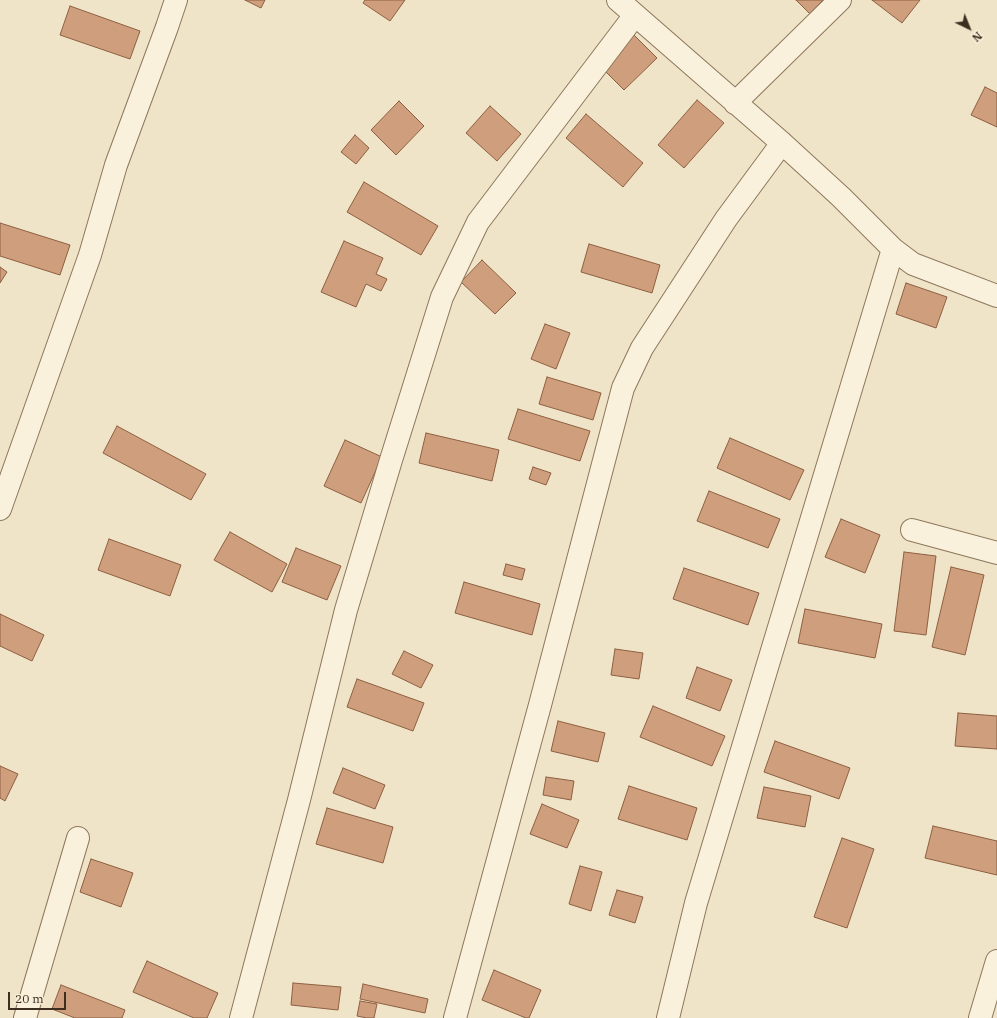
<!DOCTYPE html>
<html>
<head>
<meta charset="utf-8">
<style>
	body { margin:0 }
	#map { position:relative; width:997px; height:1018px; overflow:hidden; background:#f0e4c8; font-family:"IBM Plex Serif",serif }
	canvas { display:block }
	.north { position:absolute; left:949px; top:8px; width:40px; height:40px; -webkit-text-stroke:3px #f7eed8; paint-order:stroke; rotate:137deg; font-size:11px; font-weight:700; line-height:16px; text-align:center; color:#3d2e20 }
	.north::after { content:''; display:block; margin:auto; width:14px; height:18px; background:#3d2e20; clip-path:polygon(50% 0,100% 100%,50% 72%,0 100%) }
	.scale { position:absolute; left:8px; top:992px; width:58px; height:18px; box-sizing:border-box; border:2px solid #3d2e20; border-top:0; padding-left:5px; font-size:12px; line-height:14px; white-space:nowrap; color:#3d2e20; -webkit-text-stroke:3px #f7eed8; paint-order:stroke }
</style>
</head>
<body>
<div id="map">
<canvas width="997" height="1018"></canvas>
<div class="north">N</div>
<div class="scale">20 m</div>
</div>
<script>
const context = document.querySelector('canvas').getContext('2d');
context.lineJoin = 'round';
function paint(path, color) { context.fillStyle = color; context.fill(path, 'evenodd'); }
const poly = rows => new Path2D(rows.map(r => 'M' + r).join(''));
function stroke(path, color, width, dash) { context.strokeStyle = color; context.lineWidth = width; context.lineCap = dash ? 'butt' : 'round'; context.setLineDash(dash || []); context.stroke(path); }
const building = poly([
	[245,0,265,0,261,8,245,0],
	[365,0,405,0,390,21,363,3,365,0],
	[796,0,823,0,810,14,796,0],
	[872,0,920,0,902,23,872,0],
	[70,6,140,31,130,59,60,35,70,6],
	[634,35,657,58,624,90,601,67,634,35],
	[985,87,997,93,997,127,971,115,985,87],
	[697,100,724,123,684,168,658,145,697,100],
	[399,101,424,126,396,155,371,130,399,101],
	[490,106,521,134,497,161,466,133,490,106],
	[586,114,643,163,623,187,566,138,586,114],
	[355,135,369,148,356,164,341,152,355,135],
	[364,182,438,226,421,255,347,212,364,182],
	[0,223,70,245,60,275,0,256,0,223],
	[344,241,383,258,376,274,387,279,381,291,366,284,356,307,321,292,344,241],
	[589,244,660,265,652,293,581,272,589,244],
	[482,260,516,293,495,314,461,282,482,260],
	[0,267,7,272,0,283,0,267],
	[906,283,947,297,936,328,896,314,906,283],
	[545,324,570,333,556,369,531,359,545,324],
	[547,377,601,393,593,420,539,404,547,377],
	[518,409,590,431,580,461,508,439,518,409],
	[117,426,206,474,191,500,103,453,117,426],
	[426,433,499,450,492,481,419,463,426,433],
	[730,438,804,470,790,500,717,468,730,438],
	[345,440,382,457,361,503,324,486,345,440],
	[533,467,551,473,546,485,529,479,533,467],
	[709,491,780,519,768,548,697,521,709,491],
	[841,519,880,535,865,573,825,557,841,519],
	[230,532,287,564,272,592,214,560,230,532],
	[109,539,181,565,170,596,98,570,109,539],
	[296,548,341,566,327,600,282,582,296,548],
	[904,552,936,556,926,635,894,631,904,552],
	[506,564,525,569,522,580,503,575,506,564],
	[951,567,984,575,965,655,932,647,951,567],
	[684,568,759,593,748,625,673,599,684,568],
	[464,582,540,604,532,635,455,613,464,582],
	[805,609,882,624,875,658,798,643,805,609],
	[0,614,44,635,32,661,0,646,0,614],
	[615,649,643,653,639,679,611,675,615,649],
	[404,651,433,665,421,688,392,674,404,651],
	[697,667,732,680,720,711,686,698,697,667],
	[357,679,424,703,413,731,347,707,357,679],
	[653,706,725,736,712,766,640,737,653,706],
	[958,713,997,716,997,749,955,746,958,713],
	[558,721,605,733,598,762,551,751,558,721],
	[775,741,850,768,839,799,764,772,775,741],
	[0,766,18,774,5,801,0,798,0,766],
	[343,768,385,785,375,809,333,793,343,768],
	[546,777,574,781,571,800,543,795,546,777],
	[629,786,697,808,687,840,618,819,629,786],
	[764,787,811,796,805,827,757,818,764,787],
	[542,804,579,820,567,848,530,834,542,804],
	[327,808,393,827,383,863,316,844,327,808],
	[933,826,997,841,997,875,925,858,933,826],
	[842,838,874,849,847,928,814,917,842,838],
	[91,859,133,873,121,907,80,892,91,859],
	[580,866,602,872,591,911,569,904,580,866],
	[617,890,643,897,635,923,609,915,617,890],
	[147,961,218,993,207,1018,194,1018,133,992,147,961],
	[494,970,541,990,529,1018,526,1018,482,1000,494,970],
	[293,983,341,987,338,1010,291,1005,293,983],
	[363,984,428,999,425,1013,360,999,363,984],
	[61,985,125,1010,122,1018,75,1018,52,1009,61,985],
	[360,1001,377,1004,374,1018,367,1018,357,1016,360,1001]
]);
paint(building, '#cf9f7d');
stroke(building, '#8d5f41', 1);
const minor = poly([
	[618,0,782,143,841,197,893,249,913,264,997,296],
	[735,103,840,0],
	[0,509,90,255,116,165,167,27,176,0],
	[912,530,997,553],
	[25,1018,78,838],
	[241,1018,299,800,346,610,391,460,442,297,478,222,635,15],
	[455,1018,540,705,623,388,642,348,726,219,782,143],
	[668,1018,696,903,893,249],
	[980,1018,997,961]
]);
stroke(minor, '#8d765c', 24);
stroke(minor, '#faf1dc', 22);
</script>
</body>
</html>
